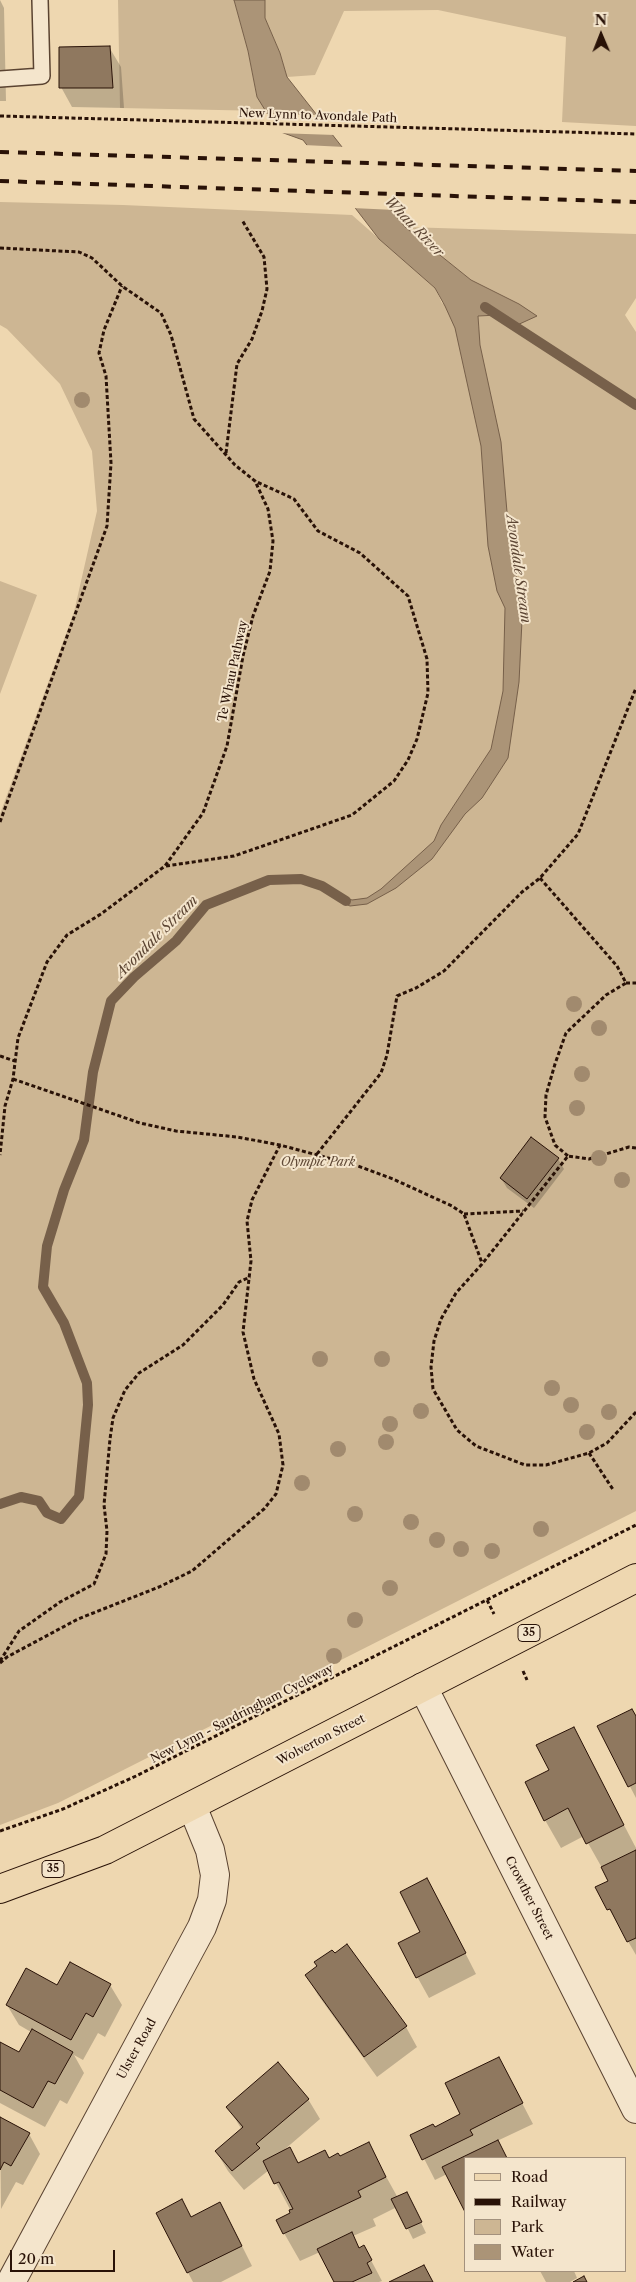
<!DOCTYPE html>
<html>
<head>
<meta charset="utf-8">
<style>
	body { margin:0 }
	#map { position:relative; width:636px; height:2282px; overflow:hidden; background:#eed7b0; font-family:"Libre Caslon Text",serif }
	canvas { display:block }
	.legend { position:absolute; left:464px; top:2157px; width:162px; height:115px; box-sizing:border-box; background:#f4e5cc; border:1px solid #a3917d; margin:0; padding:6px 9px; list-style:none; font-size:15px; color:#291207 }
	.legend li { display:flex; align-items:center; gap:10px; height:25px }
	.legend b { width:25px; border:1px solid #a3917d }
	.north { position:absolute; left:576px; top:10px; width:50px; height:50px; -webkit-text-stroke:4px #f4e5cc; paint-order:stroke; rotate:359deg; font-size:14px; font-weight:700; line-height:20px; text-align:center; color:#291207 }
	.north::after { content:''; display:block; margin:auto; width:18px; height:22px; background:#291207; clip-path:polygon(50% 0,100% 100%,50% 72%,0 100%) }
	.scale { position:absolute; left:10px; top:2250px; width:105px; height:22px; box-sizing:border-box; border:2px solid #291207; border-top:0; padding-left:6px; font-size:15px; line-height:18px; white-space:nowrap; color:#291207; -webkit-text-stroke:4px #f4e5cc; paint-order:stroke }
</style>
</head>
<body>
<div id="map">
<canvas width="636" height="2282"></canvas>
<ul class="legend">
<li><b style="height:6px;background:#eed7b0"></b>Road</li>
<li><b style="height:6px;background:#291207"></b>Railway</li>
<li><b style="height:14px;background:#cdb693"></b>Park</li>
<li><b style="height:14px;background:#ab9477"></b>Water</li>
</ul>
<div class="north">N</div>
<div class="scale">20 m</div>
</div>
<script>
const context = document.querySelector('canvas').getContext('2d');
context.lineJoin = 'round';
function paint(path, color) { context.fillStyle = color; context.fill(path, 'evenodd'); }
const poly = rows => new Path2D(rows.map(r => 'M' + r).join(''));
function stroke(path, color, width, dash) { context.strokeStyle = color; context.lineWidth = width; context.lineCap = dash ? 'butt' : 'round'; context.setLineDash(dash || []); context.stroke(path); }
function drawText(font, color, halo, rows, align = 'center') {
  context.font = font + ' "Libre Caslon Text",serif'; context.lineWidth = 4; context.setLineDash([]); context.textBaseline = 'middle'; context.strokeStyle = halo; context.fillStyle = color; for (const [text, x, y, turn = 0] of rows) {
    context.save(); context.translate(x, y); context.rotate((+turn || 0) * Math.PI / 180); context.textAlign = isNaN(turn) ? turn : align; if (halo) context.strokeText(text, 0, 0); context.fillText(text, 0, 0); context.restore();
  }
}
paint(poly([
	[118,0,234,0,248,51,257,97,268,111,120,108],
	[265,0,636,0,636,126,562,122,566,37,438,10,344,11,315,75,287,77,280,53,265,18],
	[0,202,123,205,352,215,435,288,442,303,479,327,478,316,498,315,515,326,519,304,471,280,405,227,636,234,636,298,625,315,636,332,636,1511,58,1803,0,1825,0,814,74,612,97,511,92,451,60,384,7,329,0,325],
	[0,581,37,595,0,694]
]), '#cdb693');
const water = poly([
	[234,0,265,0,265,18,280,53,287,77,405,227,471,280,519,304,537,316,515,326,498,315,478,316,480,345,501,442,507,512,516,576,523,600,519,682,508,758,482,798,465,814,432,859,396,888,367,904,350,906,337,900,336,894,352,900,367,898,381,889,434,841,441,825,491,749,503,691,505,608,497,591,488,546,481,446,455,328,445,306,435,288,379,239,303,140,278,131,257,97,248,51,234,0]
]);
paint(water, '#ab9477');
stroke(water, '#77604a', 1);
paint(poly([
	[266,114,320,115,335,135,276,133],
	[304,145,345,147,395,210,352,208]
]), '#eed7b0');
paint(poly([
	[0,0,4,8,6,101,0,101],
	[109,47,121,67,124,108,72,107,61,87],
	[558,1159,564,1169,534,1208,507,1188,501,1178],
	[636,1718,636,1798,599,1727],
	[573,1728,636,1848,636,1955,597,1888,610,1882,584,1836,561,1848,545,1820,551,1771],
	[438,1900,476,1974,429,1998,399,1944,422,1932],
	[347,1945,406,2027,417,2047,377,2077,318,1995,306,1975],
	[110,1985,122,2005,105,2037,98,2033,83,2060,74,2055,84,2073,67,2104,60,2100,45,2127,0,2103,0,2043,19,2054,31,2032,19,2025,7,2005,58,1987],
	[499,2059,533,2124,497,2141,507,2158,465,2158,447,2174,435,2180,412,2135,434,2128,461,2115],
	[308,2099,320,2119,284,2150,290,2148,299,2164,340,2158,368,2144,398,2198,412,2204,426,2233,413,2239,397,2207,373,2219,376,2226,353,2236,360,2249,364,2247,382,2281,379,2282,335,2282,320,2252,300,2261,284,2233,292,2213,269,2170,244,2190,228,2171,216,2151,242,2130,228,2107],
	[0,2118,29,2134,40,2154,23,2185,16,2182,1,2209],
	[157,2214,231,2224,252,2266,221,2282,193,2282],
	[540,2271,574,2271,577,2278,570,2282,546,2282]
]), '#0003');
stroke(poly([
	[485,307,636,405],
	[0,1504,21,1497,39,1501,47,1513,61,1519,79,1497,88,1405,87,1383,64,1323,43,1287,47,1246,64,1190,84,1140,93,1072,111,1001,134,977,176,941,206,905,269,880,301,879,322,886,346,901]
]), '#77604a', 10);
const building = poly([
	[110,46,113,88,59,88,59,47,110,46],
	[531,1137,559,1158,527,1199,500,1178,531,1137],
	[632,1709,636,1716,636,1783,628,1787,597,1726,632,1709],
	[574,1727,624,1825,586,1844,568,1808,544,1821,525,1782,549,1770,536,1745,574,1727],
	[636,1850,636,1938,627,1942,610,1909,607,1910,595,1887,608,1881,601,1867,636,1850],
	[427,1878,466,1953,416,1978,398,1943,420,1932,400,1892,427,1878],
	[347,1944,407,2026,364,2057,305,1975,317,1966,314,1962,332,1950,335,1953,347,1944],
	[70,1962,111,1984,93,2017,86,2013,71,2040,6,2005,26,1968,57,1985,70,1962],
	[32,2029,73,2052,55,2084,48,2081,33,2108,0,2090,0,2042,19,2052,32,2029],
	[499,2057,523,2103,470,2130,473,2135,422,2160,410,2135,433,2124,435,2127,460,2114,445,2083,499,2057],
	[278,2062,309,2099,256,2144,260,2148,232,2171,215,2151,243,2127,226,2107,278,2062],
	[0,2117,30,2133,11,2166,4,2162,0,2170,0,2117],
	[498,2140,507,2158,465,2158,465,2212,442,2167,498,2140],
	[369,2142,386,2177,358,2191,361,2197,283,2234,276,2220,290,2213,289,2210,293,2209,279,2182,274,2184,263,2161,290,2147,298,2163,325,2150,329,2158,338,2153,340,2156,369,2142],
	[407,2192,422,2222,406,2229,391,2199,407,2192],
	[182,2199,191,2217,220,2202,242,2246,187,2273,156,2213,182,2199],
	[352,2232,359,2248,364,2245,372,2260,367,2263,372,2273,352,2282,334,2282,317,2249,352,2232],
	[424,2265,433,2282,389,2282,424,2265],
	[584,2276,587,2282,573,2282,584,2276]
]);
paint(building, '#8f785f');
stroke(building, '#291207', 1);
const service = poly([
	[0,79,42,76,40,0]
]);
const minor = poly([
	[423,1687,636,2109],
	[11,2282,202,1927,212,1900,215,1875,210,1850,192,1806]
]);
const primary = poly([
	[0,1889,105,1850,636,1578]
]);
stroke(service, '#5a4331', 18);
stroke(minor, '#5a4331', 30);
stroke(primary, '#291207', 30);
stroke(poly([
	[0,116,636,134],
	[0,248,79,252,92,258,122,286,161,313,171,335,194,419,235,465,255,481,268,509,273,541,270,571,253,616,243,656,227,746,203,813,165,866,101,914,67,935,47,962,18,1038,13,1079,5,1106,0,1155],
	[226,453,237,364,252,339,262,311,267,289,264,257,242,220],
	[0,822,107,526,111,463,106,376,99,353,104,330,122,286],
	[166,866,234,856,352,815,394,781,408,760,417,739,428,693,427,659,408,596,360,553,318,531,294,499,255,481],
	[540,878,617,966,626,983,606,995,566,1033,555,1064,546,1095,545,1117,555,1145,568,1156],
	[626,983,636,983],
	[0,1056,15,1061],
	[13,1079,140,1123,176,1131,237,1137,280,1145,358,1166,393,1179,452,1206,464,1214,482,1263],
	[636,1148,629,1147,589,1159,568,1156,482,1264,456,1293,441,1319,434,1341,431,1367,433,1389,457,1430,476,1446,525,1465,546,1465,589,1453,607,1443,636,1412],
	[317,1154,381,1073,387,1055,397,996,416,988,444,971,522,892,540,878,578,834,636,688],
	[464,1214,523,1211],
	[589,1453,614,1491],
	[487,1600,494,1614],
	[0,1661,19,1631,60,1602,94,1584,106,1554,107,1531,104,1505,110,1439,113,1418,125,1390,139,1373,183,1345,223,1305,239,1282,250,1277],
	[0,1663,7,1657,78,1619,159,1587,192,1571,264,1509,276,1494,283,1465,279,1434,254,1379,243,1332,251,1261,247,1221,252,1200,280,1145],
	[523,1671,527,1680],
	[0,1831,63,1809,136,1776,636,1525]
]), '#291207', 3, [4, 2.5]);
stroke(service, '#f4e5cc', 15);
stroke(minor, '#f4e5cc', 28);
stroke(primary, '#eed7b0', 28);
stroke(poly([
	[0,152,636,171],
	[0,181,636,202]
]), '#291207', 4, [9, 9]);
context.fillStyle = '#a18a6e';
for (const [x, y] of [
	[82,400],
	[574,1004],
	[599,1028],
	[582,1074],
	[577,1108],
	[599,1158],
	[622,1180],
	[320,1359],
	[382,1359],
	[552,1388],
	[571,1405],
	[421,1411],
	[609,1412],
	[390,1424],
	[587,1432],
	[386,1442],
	[338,1449],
	[302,1483],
	[355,1514],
	[411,1522],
	[541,1529],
	[437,1540],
	[461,1549],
	[492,1551],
	[390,1588],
	[355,1620],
	[334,1656]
]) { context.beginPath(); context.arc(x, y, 8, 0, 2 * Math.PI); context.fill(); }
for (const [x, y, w] of [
	[529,1633,22],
	[53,1869,22]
]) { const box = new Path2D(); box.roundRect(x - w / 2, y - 8.5, w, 17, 4); context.fillStyle = '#f4e5cc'; context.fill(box); stroke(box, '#291207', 1); }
drawText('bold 11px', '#291207', null, [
	["35",529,1633],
	["35",53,1869]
]);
drawText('12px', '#291207', '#f4e5cc', [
	["New Lynn to Avondale Path",318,116,2],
	["Te Whau Pathway",233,671,-78],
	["New Lynn - Sandringham Cycleway",242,1714,-27],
	["Wolverton Street",321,1740,-27],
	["Crowther Street",529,1898,63],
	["Ulster Road",137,2049,-61]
]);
drawText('italic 12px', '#624b38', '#f4e5cc', [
	["Olympic Park",318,1163]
]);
drawText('italic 14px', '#5d4634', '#f4e5cc', [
	["Whau River",414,227,46],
	["Avondale Stream",518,569,82],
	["Avondale Stream",157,937,-45]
]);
</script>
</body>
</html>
